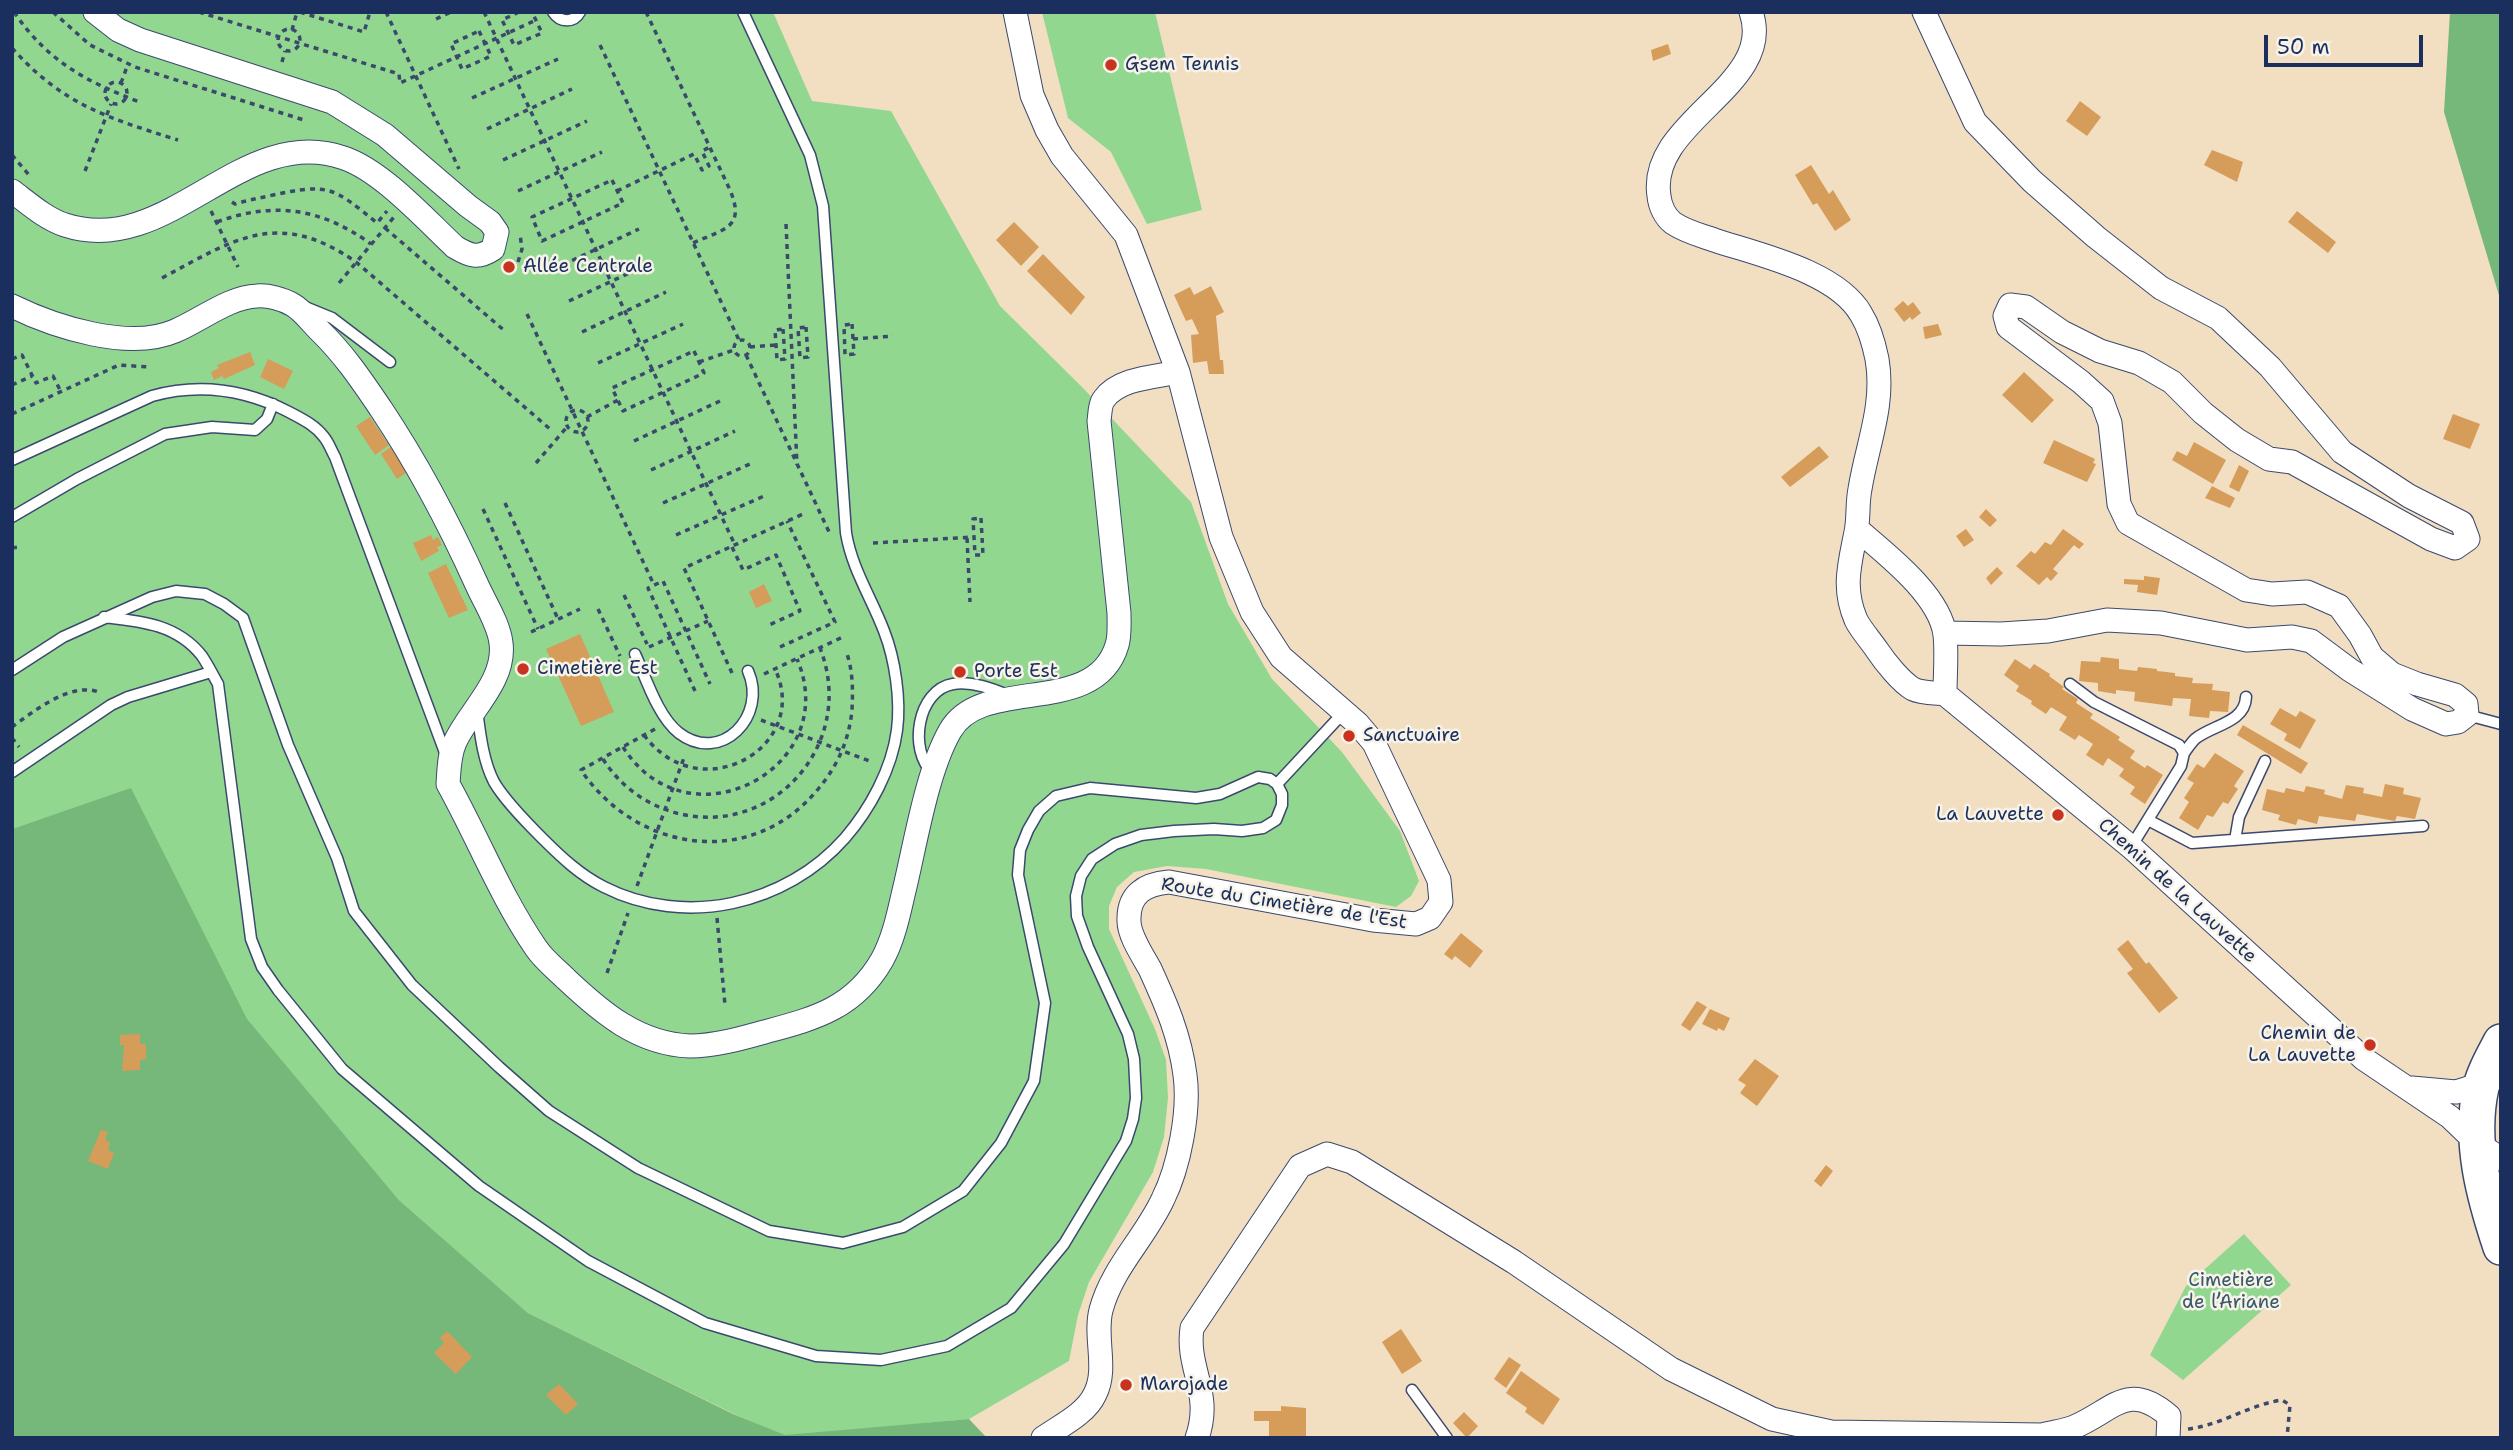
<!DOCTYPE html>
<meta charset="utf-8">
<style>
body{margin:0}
#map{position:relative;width:2513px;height:1450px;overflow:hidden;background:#f2dec1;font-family:"Shantell Sans",sans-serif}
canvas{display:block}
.frame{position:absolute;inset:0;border:14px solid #1b2f5e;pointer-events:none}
.scale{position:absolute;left:2264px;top:35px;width:159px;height:32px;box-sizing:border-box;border:4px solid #1b2f5e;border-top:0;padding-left:9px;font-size:21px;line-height:24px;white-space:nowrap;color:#1b2f5e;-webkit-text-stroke:5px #f7f3e8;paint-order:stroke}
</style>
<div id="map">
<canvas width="2513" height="1450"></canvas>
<div class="frame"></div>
<div class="scale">50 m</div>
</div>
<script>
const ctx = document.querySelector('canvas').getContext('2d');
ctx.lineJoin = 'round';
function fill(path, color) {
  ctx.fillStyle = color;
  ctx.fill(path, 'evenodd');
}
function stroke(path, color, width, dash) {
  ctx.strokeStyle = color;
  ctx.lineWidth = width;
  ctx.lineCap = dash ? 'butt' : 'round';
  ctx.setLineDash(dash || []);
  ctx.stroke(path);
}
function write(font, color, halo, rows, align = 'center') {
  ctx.font = font + ' "Shantell Sans",sans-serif';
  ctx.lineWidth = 5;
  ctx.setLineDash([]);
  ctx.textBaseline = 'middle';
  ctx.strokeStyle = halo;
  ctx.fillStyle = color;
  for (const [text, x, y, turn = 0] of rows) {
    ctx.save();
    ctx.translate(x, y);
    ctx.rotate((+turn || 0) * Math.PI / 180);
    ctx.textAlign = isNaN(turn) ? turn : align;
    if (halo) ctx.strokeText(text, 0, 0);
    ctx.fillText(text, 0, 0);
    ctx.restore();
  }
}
const green = new Path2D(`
 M12 12H773L812 101 891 111 1000 306 1083 388 1191 502 1228 604 1272 679 1342 752 1400 831 1419 881 1411 896 1396 907 1206 869 1167 866 1134 872 1117 887 1109 906V929L1155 1029 1166 1060 1168 1098 1164 1137 1153 1172 1089 1282 1078 1315 1069 1361 969 1419 785 1436 734 1414 528 1313 399 1200 246 1019 131 789 12 829Z
 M1042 12H1155L1202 210 1147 224 1111 152 1068 118Z
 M2244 1234 2291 1285 2183 1380 2150 1355 2186 1286Z`);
const forest = new Path2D(`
 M2450 12H2501V302L2444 112Z
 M131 788 247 1019 399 1200 528 1313 733 1414 785 1435 969 1419 987 1438H12V829Z`);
const building = new Path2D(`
 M1668 44 1671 54 1653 61 1651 50Z
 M2080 101 2101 117 2087 136 2066 121Z
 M2212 150 2243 162 2237 182 2204 165Z
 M1811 165 1829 194 1833 190 1851 220 1835 231 1817 203 1813 205 1795 175Z
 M2297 211 2336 242 2328 253 2288 222Z
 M1014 222 1039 247 1021 266 996 240Z
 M1043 254 1085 297 1071 315 1027 271Z
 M1211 286 1224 312 1216 316 1220 360H1223L1224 374H1209L1207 361 1193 363 1191 335 1199 334 1192 319 1186 321 1174 295 1190 287 1194 295Z
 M1903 301 1908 306 1913 302 1921 313 1912 320 1910 317 1904 322 1894 309Z
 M1938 324 1942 335 1925 339 1923 327Z
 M250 352 255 365 224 379 222 376 214 380 211 372 219 368 217 365Z
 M268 359 293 371 284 389 260 377Z
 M2024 372 2054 400 2032 423 2002 395Z
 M2453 414 2480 424 2470 449 2443 439Z
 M370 417 389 445 375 455 356 426Z
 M2054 440 2095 459 2093 463 2096 464 2087 482 2043 463Z
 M2194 442 2226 460 2213 484 2172 460 2177 451 2187 456Z
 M392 446 409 471 397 479 381 454Z
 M1819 446 1829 457 1790 487 1781 477Z
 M2239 465 2249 471 2239 492 2229 487Z
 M2212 486 2235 498 2230 508 2205 498Z
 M1986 509 1997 520 1990 527 1979 517Z
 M1966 529 1974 540 1964 547 1956 536Z
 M2063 529 2084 544 2079 549 2074 545 2053 569 2058 573 2051 581 2047 577 2039 585 2016 566 2031 551 2035 554 2045 542 2051 545Z
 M431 535 433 540 438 537 442 545 437 547 439 551 421 561 413 543Z
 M446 564 468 610 449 618 428 573Z
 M1997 567 2003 573 1991 585 1986 578Z
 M2144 576 2160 578 2157 595 2137 592 2138 585 2124 584V579L2144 580Z
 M764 584 772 601 756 608 749 592Z
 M580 634 614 712 581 726 546 649Z
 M2101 657 2119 659V669L2137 671 2138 667 2157 669V671L2175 673V676L2193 678 2192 683 2213 684 2212 690 2230 692 2228 712 2210 711 2209 718 2189 716 2191 699 2173 698 2172 706 2134 701 2135 692 2116 690V694L2098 691V683L2079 681 2081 661 2100 662Z
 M2015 659 2030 669 2034 664 2050 674 2049 676 2064 687 2062 689 2078 699 2076 703 2093 714 2090 718 2120 737 2118 740 2135 751 2130 758 2145 768 2147 765 2163 775 2145 804 2130 794 2135 787 2119 776 2124 769 2108 758 2103 766 2086 755 2093 744 2079 735 2075 740 2059 730 2067 717 2051 707 2046 714 2031 704 2032 701 2016 691 2019 686 2004 675Z
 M2280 708 2296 717 2300 711 2316 720 2300 749 2284 740 2287 734 2270 724Z
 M2243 725 2308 763 2301 774 2237 735Z
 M2215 753 2244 771 2234 786 2238 789 2228 804 2223 802 2213 817 2207 815 2198 830 2179 818 2189 802 2184 798 2194 783 2187 779 2197 764 2204 768Z
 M2385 784 2404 788 2403 794 2421 798 2415 819 2397 816 2395 821 2357 814 2355 821 2319 816 2317 824 2298 819 2296 825 2278 820 2280 815 2262 810 2267 789 2284 793 2286 788 2304 792 2306 786 2325 790 2324 794 2342 799 2346 785 2364 788 2363 793 2382 797Z
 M1461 933 1483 951 1470 968 1455 956 1452 960 1444 954Z
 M2128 940 2146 964 2149 962 2178 998 2159 1013 2127 973 2133 969 2117 949Z
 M1697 1001 1707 1007 1690 1031 1681 1025Z
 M1710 1009 1730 1018 1724 1031 1718 1028 1717 1031 1702 1024Z
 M140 1034V1044H146V1059L140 1060V1070L122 1071 124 1045H120V1035Z
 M1755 1059 1779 1076 1757 1106 1740 1093 1746 1085 1738 1080Z
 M101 1130 108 1132 105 1140 110 1142 108 1150 114 1153 108 1169 88 1161Z
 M1826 1165 1833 1171 1821 1187 1814 1181Z
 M1401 1329 1422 1361 1402 1374 1382 1342Z
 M447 1331 472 1357 456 1374 434 1353 444 1343 440 1338Z
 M1509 1357 1521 1365 1506 1388 1494 1379Z
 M1521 1371 1560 1399 1543 1425 1525 1412 1527 1408 1506 1393Z
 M559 1384 578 1404 566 1415 546 1395Z
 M1281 1406 1306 1408V1438H1269V1421H1254V1411H1281Z
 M1464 1412 1478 1426 1467 1438 1453 1423Z`);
const path = new Path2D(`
 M14 12C48 62 87 82 142 103
 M53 12 90 45 135 67 304 120
 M199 12 399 74 400 83 536 20
 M300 12 364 32 370 12
 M386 12 459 169
 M484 12 735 545
 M519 12 502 20 514 45 542 33 532 12
 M646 12 730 190C746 228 724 229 693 243
 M436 19 451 12
 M278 40a11 11 0 1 1 22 0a11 11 0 1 1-22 0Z
 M292 30 297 12
 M479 31 491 56 462 69 451 44Z
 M600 45 739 340
 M12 48C63 105 108 118 178 140
 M282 62 285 51
 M105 93a11 11 0 1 1 22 0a11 11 0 1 1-22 0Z
 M121 83 128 64
 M472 98 558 59
 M487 129 572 89
 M12 155 29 175
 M503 160 587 121
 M85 171 111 104
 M612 180 623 203 542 241 532 217Z
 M518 191 602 152
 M617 191 694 154 702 170 709 166 702 151 710 147
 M232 202 235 204C248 200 260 198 273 195 329 183 333 187 377 223L387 211
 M211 211 238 267
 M217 222C274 201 321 208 371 244
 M786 224 797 465
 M385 228 506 332
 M518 262 522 249 520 234
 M554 269 639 229
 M162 278C235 239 278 208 356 262L550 429
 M339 283 394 217
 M569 301 653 262
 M527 314 654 585
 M852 324 854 354 845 355 844 325Z
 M806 327 808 357 800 358 798 328Z
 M783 329 785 359 777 360 775 330Z
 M582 332 666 292
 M853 339 893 336
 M734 348a8 8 0 1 1 16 0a8 8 0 1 1-16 0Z
 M750 347 776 345
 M694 351 704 373 623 411 612 388Z
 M746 355 830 534
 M12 359 22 355 36 383 53 376 61 392
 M699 362 734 350
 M598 363 683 324
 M12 385 32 376
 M566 421a11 11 0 1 1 22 0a11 11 0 1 1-22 0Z
 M12 414 119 365 149 367
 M587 417 618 400
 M634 441 720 401
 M536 463 567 427
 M651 470 735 431
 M505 503 558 619
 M663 503 750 464
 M483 509 538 629
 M981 518 983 555H975L973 519Z
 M676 535 764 496
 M967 538 970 602
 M873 543 974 537
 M732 547 743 570 776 555 800 611 769 625
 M12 548 19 547
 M12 576H13
 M624 595 647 644
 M598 609 620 656
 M531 632 580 609
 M649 647 708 621
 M780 647 835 622 787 521
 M609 665 620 661
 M732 673 684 568 803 514
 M764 674 845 636
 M695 691 648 588 663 581 710 684
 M761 720 872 762
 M12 727C34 711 73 680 101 693
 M655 729 581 770C637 853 753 870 819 788 838 765 849 740 852 710 853 690 853 670 846 651
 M644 735C700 811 812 747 775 669
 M12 738 19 747
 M623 747C688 850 844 768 797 659
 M603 759C616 780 636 797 659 807 761 850 860 750 820 648
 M637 886 685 755
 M717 918 725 1005
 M607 973 628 913
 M2188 1429C2222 1425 2248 1405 2282 1400L2290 1405 2287 1438`);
const service = new Path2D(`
 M553 12C560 23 574 23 580 12
 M305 307 332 318 390 362
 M12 460 152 396C199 383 246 390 289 412 302 419 315 425 324 437 329 443 331 450 335 457L447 758
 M12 517 77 479 165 434 212 427 255 430 267 419 273 404
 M635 654C646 678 658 717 679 733 721 765 768 716 748 671
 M12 670 63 637 152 597 176 591 205 594 224 604 243 618 288 745 337 858 354 911 412 985 499 1067 549 1111 638 1168 769 1231 843 1243 903 1227 963 1191 1001 1143 1034 1081 1045 1003 1018 875 1020 850 1028 830 1039 811 1056 796 1090 788 1196 798 1220 794 1258 777 1270 779 1277 784 1282 794V805L1276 820 1263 828 1242 831 1214 829 1174 831 1141 835 1115 844 1092 859 1081 876 1076 896 1077 916 1088 947 1128 1034 1134 1059 1136 1098 1133 1119 1126 1141 1064 1244 1011 1308 947 1346 881 1360 816 1356 705 1323 588 1261 479 1186 342 1069 278 990 262 967 251 939 218 684C213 675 208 665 202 656 177 624 140 621 104 617
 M2070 684 2094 702 2179 745 2184 753 2181 766 2131 847
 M477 710C480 733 483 761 494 782 505 801 527 823 542 838 561 857 580 875 604 887 685 928 786 905 845 838 870 809 892 769 897 730 901 700 895 659 884 631 871 597 852 569 846 533L823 206 810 155 743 12
 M2467 715 2501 724
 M2184 753C2187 749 2191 743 2195 739 2212 725 2245 723 2246 697
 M12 772 111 705 128 697 211 672
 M933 773C908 751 917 690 953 684 971 681 991 688 1007 695
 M1277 784 1344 712
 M2148 820 2192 843 2423 826
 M2235 840 2239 817 2265 761
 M1412 1390 1447 1438`);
const minor = new Path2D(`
 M1015 12 1032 95 1047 130 1062 156 1126 235 1178 372 1221 537 1252 612 1281 657 1358 724 1374 743 1439 880 1441 902 1430 918 1416 924 1373 920 1169 882C1145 884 1128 894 1129 921 1129 936 1143 956 1150 969 1166 1004 1180 1036 1185 1075 1190 1111 1179 1167 1163 1199 1145 1238 1112 1268 1101 1310 1094 1337 1108 1369 1095 1394 1086 1414 1060 1426 1043 1438
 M1751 12C1777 86 1647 121 1659 196 1660 206 1665 217 1673 223 1686 232 1703 236 1717 241 1760 255 1837 272 1861 314 1869 327 1874 344 1877 359 1885 405 1867 445 1860 489 1857 503 1859 518 1856 532 1850 563 1842 588 1856 620 1861 630 1871 641 1877 650 1885 662 1901 682 1913 689 1921 693 1936 693 1945 694L2131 847 2364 1059 2450 1117 2476 1142 2501 1159
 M1924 12 1975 122 2032 181 2096 237 2161 288 2218 318 2270 367 2342 452 2409 496 2462 523 2468 539 2455 548 2431 539 2292 462 2269 459 2237 440 2203 413 2172 382 2139 363 2100 351 2062 332 2026 307 2010 305 2005 316 2008 327 2081 382 2102 401 2110 423 2119 504 2128 523 2246 590 2272 594 2307 592 2339 606 2360 635 2372 657 2392 674 2417 684 2455 695 2466 704 2467 715 2458 722 2446 724 2412 709 2350 670 2311 641 2292 637 2247 640 2161 623 2107 620 2048 631 2001 634 1945 633
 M12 191C28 203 46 219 65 225 169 259 241 122 344 158 382 171 425 219 455 247 470 256 478 259 493 249L497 232 490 222 468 206 385 135 332 102 140 40 118 30 95 12
 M12 306C55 327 129 351 175 331 201 320 229 297 257 296 268 295 283 299 293 305 302 310 311 322 319 330 344 354 362 381 381 409 419 466 449 523 477 585 485 603 499 624 501 643 506 681 469 711 455 742 449 755 449 770 448 784 478 838 501 897 536 948 544 960 556 969 566 979 601 1012 638 1044 690 1046 716 1046 743 1038 768 1031 817 1018 855 1007 882 960 893 940 898 917 903 895 915 847 926 773 950 731 982 674 1095 719 1117 645 1120 636 1119 623 1119 613L1099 421C1100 414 1100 404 1104 399 1119 378 1155 377 1178 372
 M1857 529C1886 554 1940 595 1945 635 1947 654 1945 675 1945 694
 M2412 1088 2456 1092 2491 1081
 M1197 1438C1213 1393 1186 1369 1192 1328L1300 1166 1327 1154 1352 1162 1514 1262 1671 1369 1772 1419 1831 1432 2042 1435C2052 1432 2064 1431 2074 1427 2113 1411 2127 1380 2169 1416L2168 1438`);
const primary = new Path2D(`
 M2501 1042C2494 1056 2484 1072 2481 1087 2469 1141 2484 1196 2501 1247`);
const markers = [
 [1111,65,7,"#c8321e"],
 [509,267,7,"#c8321e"],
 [523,669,7,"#c8321e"],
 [960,672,7,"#c8321e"],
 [1349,736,7,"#c8321e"],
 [2058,815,7,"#c8321e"],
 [2370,1045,7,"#c8321e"],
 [1126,1385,7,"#c8321e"]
];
const poiNames = [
 ["Gsem Tennis",1125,65],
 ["Allée Centrale",523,267],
 ["Cimetière Est",537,669],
 ["Porte Est",974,672],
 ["Sanctuaire",1363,736],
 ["La Lauvette",2044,815,"right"],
 ["Chemin de",2356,1034,"right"],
 ["La Lauvette",2356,1056,"right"],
 ["Marojade",1140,1385]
];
const streetNames = [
 ["Chemin de la Lauvette",2177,891,42],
 ["Route du Cimetière de l'Est",1284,904,9]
];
const parkNames = [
 ["Cimetière",2231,1281],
 ["de l’Ariane",2231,1303]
];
fill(green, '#92d790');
fill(forest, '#75b87a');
fill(building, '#d69c5a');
stroke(service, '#3b496d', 13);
stroke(minor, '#3b496d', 25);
stroke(primary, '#3b496d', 38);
stroke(path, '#3b496d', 3.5, [5, 5]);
stroke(service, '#fff', 10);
stroke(minor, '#fff', 23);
stroke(primary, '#fff', 35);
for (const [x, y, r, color] of markers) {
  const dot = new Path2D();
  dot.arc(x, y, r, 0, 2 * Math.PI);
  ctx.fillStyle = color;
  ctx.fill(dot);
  stroke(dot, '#f7f3e8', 2.5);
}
write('19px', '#1b2f5e', '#f7f3e8', poiNames, 'left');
write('19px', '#1b2f5e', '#f7f3e8', streetNames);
write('19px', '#39596a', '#f7f3e8', parkNames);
</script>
